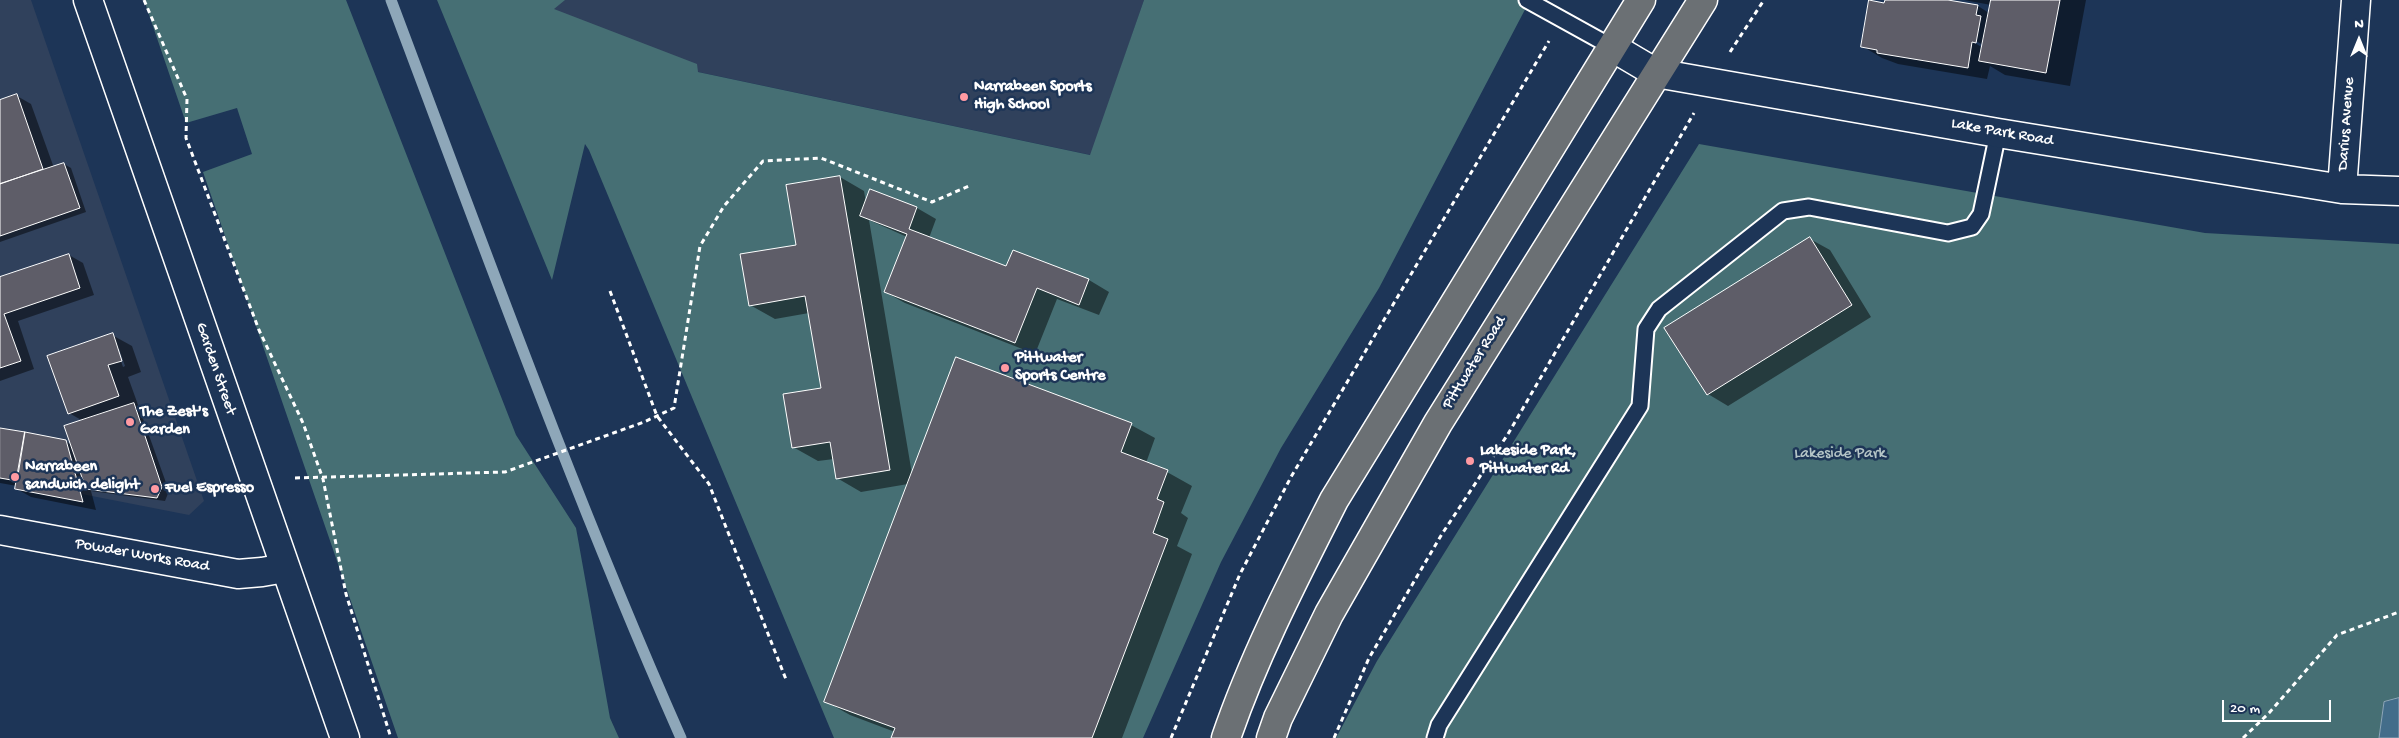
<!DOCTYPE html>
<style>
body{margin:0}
#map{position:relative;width:2399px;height:738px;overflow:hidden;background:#1d3557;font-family:"Gochi Hand",sans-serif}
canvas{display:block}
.north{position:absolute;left:2334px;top:15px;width:50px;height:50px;-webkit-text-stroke:4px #1d3557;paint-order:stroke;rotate:0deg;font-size:14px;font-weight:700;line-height:20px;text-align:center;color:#fff}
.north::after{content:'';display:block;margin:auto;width:18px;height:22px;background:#fff;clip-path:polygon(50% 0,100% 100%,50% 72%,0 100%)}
.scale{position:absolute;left:2222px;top:700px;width:109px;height:22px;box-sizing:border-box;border:2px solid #fff;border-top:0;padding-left:6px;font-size:15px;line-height:18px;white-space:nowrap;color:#fff;-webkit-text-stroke:4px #1d3557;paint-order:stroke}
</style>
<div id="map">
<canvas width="2399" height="738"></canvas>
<div class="north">N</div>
<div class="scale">20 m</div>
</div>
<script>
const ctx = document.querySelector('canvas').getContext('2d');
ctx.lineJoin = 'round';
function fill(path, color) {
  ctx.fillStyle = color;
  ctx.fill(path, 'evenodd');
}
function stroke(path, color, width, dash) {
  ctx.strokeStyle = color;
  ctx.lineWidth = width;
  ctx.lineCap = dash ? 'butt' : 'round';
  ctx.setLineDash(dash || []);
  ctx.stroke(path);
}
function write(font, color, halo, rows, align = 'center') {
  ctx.font = font + ' "Gochi Hand",sans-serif';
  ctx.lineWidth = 5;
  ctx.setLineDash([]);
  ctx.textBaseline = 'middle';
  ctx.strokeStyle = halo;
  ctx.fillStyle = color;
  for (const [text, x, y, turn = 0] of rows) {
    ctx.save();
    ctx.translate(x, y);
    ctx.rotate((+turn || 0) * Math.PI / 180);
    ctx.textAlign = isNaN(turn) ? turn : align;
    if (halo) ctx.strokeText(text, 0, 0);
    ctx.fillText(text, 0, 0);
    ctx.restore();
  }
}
const built = new Path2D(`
 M0 0H31L204 501 189 515 0 478Z
 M524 0H1144L1091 155 543 39Z`);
const green = new Path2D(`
 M144 0H346L516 435 576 528 610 718 619 738H398L203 172 252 154 237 108 186 123Z
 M437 0H565L554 9 697 64 698 72 1090 155 1144 0H1530L1379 288 1281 448 1221 562 1143 738H834L589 150 585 144 552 280Z
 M1699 144 2205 233 2399 244V698L2384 702 2379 738H1336L1377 661Z`);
const water = new Path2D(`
 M2399 698V738H2379L2384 702Z`);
const shadow = new Path2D(`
 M1886 0H1941L1978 6 1989 13 1991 5 1964 0H2086L2070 86 2005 75 1990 66 1987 79 1898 64 1882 58 1862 46ZM1971 38 1983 45V48L1970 40Z
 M17 96 31 104 54 168 64 164 71 168 86 212 0 242V102Z
 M840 177 864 191 866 203 917 208 936 219 929 238 1007 268 1013 251 1089 280 1109 292 1099 315 1057 299 1035 354 905 303 885 292 907 237 869 220 912 474 1131 425 1155 438 1146 463 1167 472 1192 486 1181 513 1188 518 1177 546 1192 554 1122 738H893L895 732 850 715 825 701 908 484 861 492 837 478 834 459 818 461 793 447 822 389 809 313 775 319 750 305 798 246Z
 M1810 239 1830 250 1871 317 1728 406 1708 394Z
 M69 255 83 263 94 295 18 321 34 369 0 381V279Z
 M112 335 132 346 141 372 128 377 169 491 165 501 91 491 96 510 31 497 17 489V486L0 483V429L65 441 72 445 83 421 69 413ZM117 349H119L125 366 123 367Z`);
const stream = new Path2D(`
 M391 0C484 247 574 496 681 738`);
const building = new Path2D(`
 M1869 0 1884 3 1885 0H1948L1978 5 1976 15 1981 16 1976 43 1972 42 1968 68 1877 53V50L1861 47Z
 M1991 0H2060L2046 73 1979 61Z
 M17 94 43 169 0 184V100Z
 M64 163 80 208 0 236V184Z
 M840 176 890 470 836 479 830 442 792 448 783 394 821 388 805 296 749 306 740 254 796 245 786 185Z
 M870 189 917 207 909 229 1006 266 1013 250 1089 279 1079 305 1037 288 1015 343 884 292 907 234 860 216Z
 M1810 237 1852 305 1707 395 1664 328Z
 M69 254 80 288 4 314 21 361 0 368V277Z
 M113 333 122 361 108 365 119 396 68 414 47 356Z
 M956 357 1132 423 1121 452 1168 470 1157 499 1164 502 1153 533 1168 539 1092 738H891L895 728 824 702Z
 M134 403 162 487 157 498 86 489 64 426Z
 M0 428 25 432 17 481 0 478Z
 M25 432 66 440 83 502 15 489Z`);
const path = new Path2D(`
 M144 0 187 99 186 138 259 330 303 423 323 479 346 594 391 738
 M1730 52 1764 0
 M610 291 657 416 709 484 787 682
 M295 478 505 472 644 422 674 408 700 246 724 206 763 161 821 158 932 202 969 186
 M1171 738 1240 574 1291 477 1549 41
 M1334 738 1369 658 1442 534 1508 434 1694 113
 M2243 738 2269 713 2337 635 2399 612`);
const lane = new Path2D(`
 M1527 0 1612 47
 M1435 738 1439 725 1640 406 1646 329 1659 309 1783 211 1809 207 1948 233 1972 227 1981 214 1998 133`);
const street = new Path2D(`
 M1612 47 1656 73 1998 133 2342 189 2399 191
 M2342 189 2356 0`);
const secondary = new Path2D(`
 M88 0 345 738
 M0 530 238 574 262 572 285 568`);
const highway = new Path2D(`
 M1226 738C1254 656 1295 577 1334 500L1641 0
 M1271 738 1278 718 1329 614 1438 423 1703 0`);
const markers = [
 [964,97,5,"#ff9aa2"],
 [1005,368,5,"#ff9aa2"],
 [130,422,5,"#ff9aa2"],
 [1470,461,5,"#ff9aa2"],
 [15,477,5,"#ff9aa2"],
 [155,489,5,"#ff9aa2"]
];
const poiNames = [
 ["Narrabeen Sports",974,88],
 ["High School",974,106],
 ["Pittwater",1015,359],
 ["Sports Centre",1015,377],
 ["The Zest's",140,413],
 ["Garden",140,431],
 ["Lakeside Park,",1480,452],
 ["Pittwater Rd",1480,470],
 ["Narrabeen",25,468],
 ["sandwich delight",25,486],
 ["Fuel Espresso",165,489]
];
const streetNames = [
 ["Darius Avenue",2347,124,-86],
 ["Lake Park Road",2002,133,10],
 ["Pittwater Road",1475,363,-58],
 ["Garden Street",215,369,71],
 ["Powder Works Road",142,556,10]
];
const parkNames = [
 ["Lakeside Park",1840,455]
];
fill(built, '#30415c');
fill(green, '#466f74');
fill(water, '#436d8a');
stroke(water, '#8ea7b9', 1);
fill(shadow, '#0007');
stroke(stream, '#8ea7b9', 11);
fill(building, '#5e5d68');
stroke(building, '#fff', 1);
stroke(lane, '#fff', 19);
stroke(street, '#fff', 31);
stroke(secondary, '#fff', 31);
stroke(highway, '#fff', 31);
stroke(path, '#fff', 3, [5, 4]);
stroke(lane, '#1d3557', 15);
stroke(street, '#1d3557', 28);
stroke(secondary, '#1d3557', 28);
stroke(highway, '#6b7074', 28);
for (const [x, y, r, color] of markers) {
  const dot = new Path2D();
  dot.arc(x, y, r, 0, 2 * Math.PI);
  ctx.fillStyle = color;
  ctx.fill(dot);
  stroke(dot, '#1d3557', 2);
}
write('bold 16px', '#fff', '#1d3557', poiNames, 'left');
write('16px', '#fff', '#1d3557', streetNames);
write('16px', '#b5c5c7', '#1d3557', parkNames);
</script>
